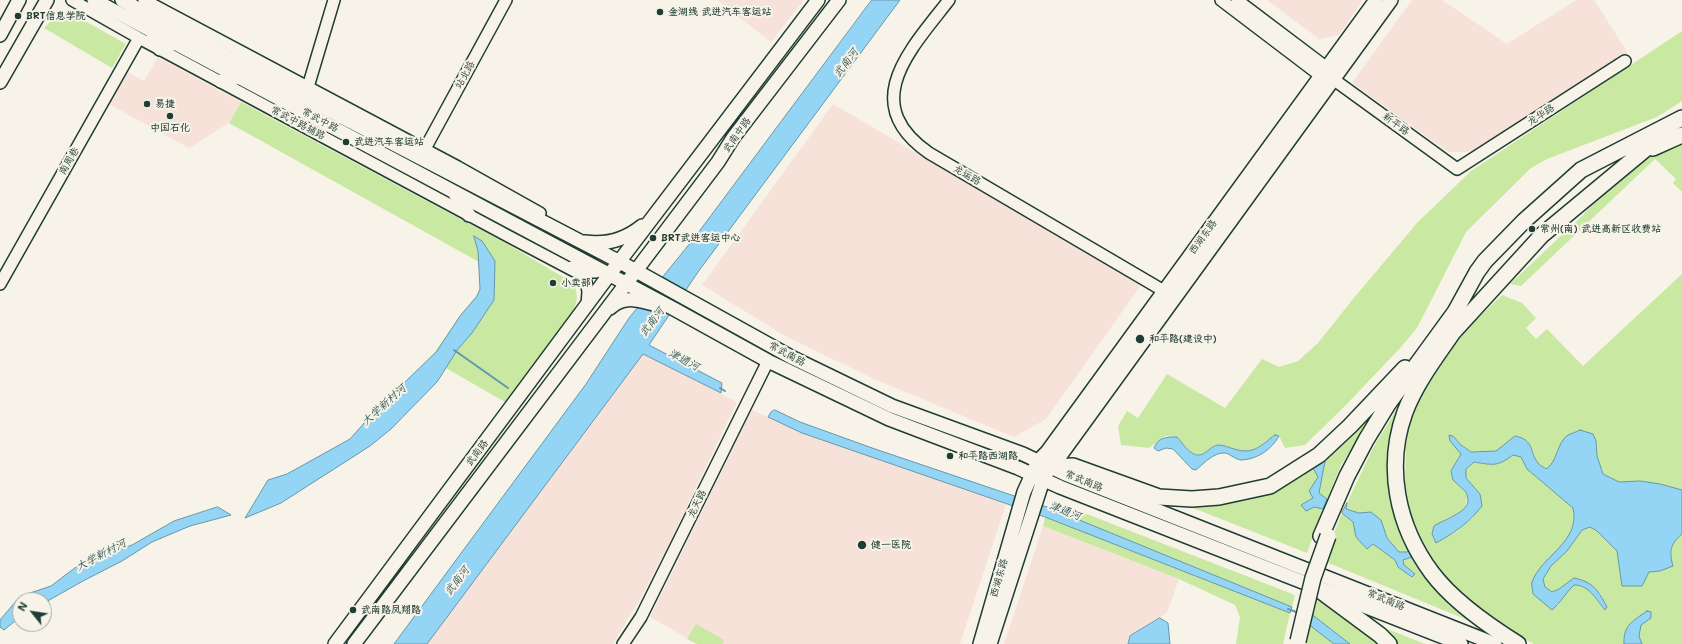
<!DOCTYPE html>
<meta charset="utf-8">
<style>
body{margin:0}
#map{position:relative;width:1682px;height:644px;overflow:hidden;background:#f7f3e8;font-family:Mali,sans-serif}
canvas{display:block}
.north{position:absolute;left:12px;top:592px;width:40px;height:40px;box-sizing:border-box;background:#f7f3e8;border:1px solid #a1aaa0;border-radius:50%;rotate:300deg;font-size:11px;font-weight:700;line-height:16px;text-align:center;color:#1f3d34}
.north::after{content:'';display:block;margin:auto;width:14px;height:18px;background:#1f3d34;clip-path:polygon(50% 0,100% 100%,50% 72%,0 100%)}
</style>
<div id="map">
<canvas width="1682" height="644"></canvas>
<div class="north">N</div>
</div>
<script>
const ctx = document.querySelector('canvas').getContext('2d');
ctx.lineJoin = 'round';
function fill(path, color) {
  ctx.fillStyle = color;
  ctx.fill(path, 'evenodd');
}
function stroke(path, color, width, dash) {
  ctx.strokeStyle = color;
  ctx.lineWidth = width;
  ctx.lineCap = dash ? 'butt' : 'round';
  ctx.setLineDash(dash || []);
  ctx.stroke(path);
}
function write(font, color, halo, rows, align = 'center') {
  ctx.font = font + ' Mali,"LXGW WenKai TC",sans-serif';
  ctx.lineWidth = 4;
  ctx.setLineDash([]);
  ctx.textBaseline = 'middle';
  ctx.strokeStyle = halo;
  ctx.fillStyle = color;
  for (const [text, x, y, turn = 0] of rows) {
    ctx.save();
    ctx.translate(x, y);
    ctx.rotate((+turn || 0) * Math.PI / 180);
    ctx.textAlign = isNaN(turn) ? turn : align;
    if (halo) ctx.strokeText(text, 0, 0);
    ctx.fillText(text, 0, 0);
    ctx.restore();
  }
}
const built = new Path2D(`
 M717 0H804L771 42Z
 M1267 0H1363L1339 35 1319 39Z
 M1412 0H1442L1507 44 1576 0H1594L1628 53 1478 149 1465 152H1448L1352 83Z
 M158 57 241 102 229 123 189 148 107 103 126 71 144 81Z
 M833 104 1141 285 1046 419 1014 437 874 379 787 337 702 285Z
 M643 354 737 402 668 546 640 599 613 644H427Z
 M752 410 802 433 1006 504 960 644H697L650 617Z
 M1043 526 1179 579 1167 613 1130 636 1128 644H1004Z`);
const green = new Path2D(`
 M67 15 76 16 126 44 112 68 44 28 51 21Z
 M1682 31V101L1657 117 1547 159 1531 168 1466 232 1417 328 1402 346 1345 406 1305 445 1285 448 1279 436 1275 435C1260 446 1254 455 1234 449 1230 448 1224 445 1219 445 1214 445 1210 449 1206 452 1194 462 1184 445 1177 437L1165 436 1149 448 1121 445 1118 426 1127 411 1138 418 1167 374 1225 408 1262 359 1279 367 1298 361 1318 343 1353 299 1417 223 1471 171Z
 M241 102 509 245 573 283C578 293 578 299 574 309L521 382 505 402 430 359 460 316 477 296 480 289 479 262 229 123Z
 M1682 140V192L1673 183 1676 179 1655 159 1521 286 1510 284 1584 214 1602 192 1650 154Z
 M1682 274V490L1660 484 1640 481 1619 482 1603 474 1597 456 1596 441 1559 447 1552 465 1546 469C1544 467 1540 466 1538 463 1529 452 1535 440 1515 436L1496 451 1471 452 1461 445 1453 436 1461 454 1451 471 1453 480 1466 492C1469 513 1460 512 1444 520L1436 543 1456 532 1473 517 1480 494 1466 478V469L1474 462C1492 465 1497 467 1513 455L1521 457 1527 469 1573 508C1580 539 1544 559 1532 583L1558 606 1566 592 1574 585C1590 585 1595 599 1605 610L1601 594 1574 579 1559 589 1552 592 1545 587 1543 579 1551 566 1567 551 1582 530 1590 527 1597 531 1617 551 1622 586 1630 585 1649 572 1660 571 1670 555 1674 541 1682 534V644H1642L1639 636 1641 625 1624 636V644H1534L1494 623 1452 585 1424 548 1410 516 1405 482 1406 444 1413 412 1425 387 1446 355 1472 324 1502 295 1522 303 1536 318 1526 328 1536 339 1547 329 1583 366Z
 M1407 392 1393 436 1411 548 1407 552H1399L1387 538 1381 520 1371 512 1359 513 1346 509 1347 503 1373 448Z
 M1387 393 1341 465 1327 499 1319 493 1326 456Z
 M1312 466 1318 477 1309 491 1313 498 1301 505 1323 509 1307 553 1183 504Z
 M1055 504H1061L1295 595 1292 607 1050 508Z
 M1342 513 1353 522 1356 537 1367 549 1373 544 1395 560 1398 567 1404 565 1403 560 1415 556 1468 613 1465 619 1326 562 1331 540Z
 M1045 517 1290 613 1283 644H1236L1240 617 1235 605 1179 579 1043 526Z
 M1315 597 1342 613 1381 644H1350L1310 613Z
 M696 624 724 640 722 644H697L687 639Z
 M1308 624 1334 644H1304Z
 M1380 626 1425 644H1395Z`);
const water = new Path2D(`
 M872 0H900L698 272 649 345 722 383 721 393 643 354 427 644H394L586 384 629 318 692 241Z
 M474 236 482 241 495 261 494 300 472 333 458 349 437 382 391 429 370 446 281 503 245 518 268 480 287 474 350 439 373 413 437 351 460 316 477 296 480 289 478 251Z
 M775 410 800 422 875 449 1050 508 1292 607 1290 613 1045 517 802 433 768 417 771 412Z
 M1580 430 1593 434 1596 441 1597 456 1603 474 1619 482 1640 481 1660 484 1682 490V534C1670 544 1669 552 1673 566L1660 571 1649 572 1642 586H1622L1617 551 1597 531 1590 527 1582 530 1567 551 1551 566 1543 579 1545 587 1552 592 1559 589 1574 578C1593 582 1598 590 1607 607L1605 610C1596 599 1589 585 1574 585 1565 593 1561 603 1552 610L1533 594C1533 590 1531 586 1532 582 1541 556 1581 542 1573 508L1527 469 1521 457 1513 455C1497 467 1493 465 1474 462L1466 469V478L1480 494 1482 506C1469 523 1454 533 1436 543L1432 534 1434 526C1443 520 1466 513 1468 502 1468 499 1467 495 1466 492L1453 480 1451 471 1461 454 1450 441 1449 435 1453 436 1461 445 1471 452 1496 451 1515 436C1535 440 1529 452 1538 463 1540 466 1544 467 1546 469 1558 462 1556 443 1568 435 1572 433 1577 432 1580 430Z
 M1275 435 1279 436C1272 449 1258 459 1242 460 1235 460 1231 454 1225 453 1214 452 1203 464 1196 470L1192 469 1173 449 1166 448 1158 451 1154 448C1158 437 1167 437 1177 437 1184 445 1194 462 1206 452 1210 449 1214 445 1219 445 1224 445 1230 448 1234 449 1254 455 1260 446 1275 435Z
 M1326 456 1319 493 1327 499 1323 509 1314 507 1306 511 1301 505 1313 498 1309 491 1318 477 1312 466Z
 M1347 503 1346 509 1359 513 1371 512 1381 520 1387 538 1399 552H1407L1411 548 1415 556 1403 560 1404 565 1415 574 1412 577 1398 567 1395 560 1373 544 1367 549 1356 537 1353 522 1342 513Z
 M218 507 231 515 190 526 152 542 122 561 83 581 44 603V600H20V617L4 630 0 627V620L16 601 27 594 51 586 76 567 89 560 132 545 174 521Z
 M1647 611 1651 612V618L1641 625 1639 636 1642 644H1624C1623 625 1633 621 1647 611Z
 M1310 613 1350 644H1334L1308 624Z
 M1160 618 1168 623 1170 644H1128L1130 636Z`);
const stream = new Path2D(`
 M454 350 508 388
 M720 388 725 391
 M1288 609 1299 613`);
const minor = new Path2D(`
 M72 0 139 38 508 236 580 274 586 282 588 291 587 306
 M144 0 458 167 540 213
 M949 0C911 49 857 103 929 153L1164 291
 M1221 0 1321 76 1333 79 1457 169 1625 61
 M1237 0 1327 68 1331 76
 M308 87 334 0
 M421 156 506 0
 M0 284 139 38
 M623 644 641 617 768 361`);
const major = new Path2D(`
 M94 0 674 309 768 361 889 419 1018 468 1060 487 1461 644
 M122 0 221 54 620 262 793 358 892 406 1023 454 1065 474 1495 644
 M152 32 160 49 175 43
 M0 35 19 0
 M221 81 241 77
 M0 82 47 0
 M455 194 469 215
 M585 242C606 245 626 239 642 226
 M572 268 586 271H596
 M610 308C623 295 637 300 653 304
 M335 644 609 275 818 0
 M354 644 718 162 733 138 839 0
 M980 644 1024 492 1038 461 1047 452 1376 0
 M990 644 1043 480 1050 467 1060 456 1391 0`);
const highway = new Path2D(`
 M1653 148 1682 135
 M1454 331C1436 357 1416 383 1405 412 1385 467 1397 526 1432 573 1453 601 1489 626 1518 644
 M1447 339 1542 235 1660 137
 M1050 467 1073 466 1159 497 1192 499 1219 497 1270 486 1319 455 1350 426 1405 368
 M1321 536 1347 476 1366 440 1388 404 1455 312 1477 272 1485 261 1524 221 1581 170 1682 118
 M1318 589 1380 635 1389 644`);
const highwayBridge = new Path2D(`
 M1298 641 1313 578 1328 536`);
const markers = [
 [660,12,4,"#1f3d34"],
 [18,16,4,"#1f3d34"],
 [147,104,4,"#1f3d34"],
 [170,116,4,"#1f3d34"],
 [346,142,4,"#1f3d34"],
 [1532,229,4,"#1f3d34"],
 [653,238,4,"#1f3d34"],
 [553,283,4,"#1f3d34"],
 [1140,339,5,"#1f3d34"],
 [950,456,4,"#1f3d34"],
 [862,545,5,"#1f3d34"],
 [353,610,4,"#1f3d34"]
];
const poiNames = [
 ["金湖线 武进汽车客运站",668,12],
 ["BRT信息学院",26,16],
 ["易捷",155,104],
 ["中国石化",170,128,"center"],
 ["武进汽车客运站",354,142],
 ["常州(南) 武进高新区收费站",1540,229],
 ["BRT武进客运中心",661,238],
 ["小卖部",561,283],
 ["和平路(建设中)",1149,339],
 ["和平路西湖路",958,456],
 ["健一医院",871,545],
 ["武南路凤翔路",361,610]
];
const streetNames = [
 ["站北路",465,75,-61],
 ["龙华路",1541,115,-33],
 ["常武中路",320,120,28],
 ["常武中路辅路",298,123,28],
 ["新平路",1396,124,36],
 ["武南中路",737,135,-55],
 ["南周巷",69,161,-60],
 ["龙运路",967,175,30],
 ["西湖东路",1203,237,-54],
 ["常武南路",787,354,28],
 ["武南路",477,453,-53],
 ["常武南路",1084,481,22],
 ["龙天路",697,504,-64],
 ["西湖东路",999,578,-74],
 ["常武南路",1386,600,22]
];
const waterNames = [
 ["武南河",846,63,-53],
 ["武南河",652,322,-53],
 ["津通河",684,360,28],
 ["大学新村河",384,405,-42],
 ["津通河",1065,511,21],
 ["大学新村河",101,555,-28],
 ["武南河",457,581,-53]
];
fill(built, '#f7e2d9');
fill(green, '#c9e9a2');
fill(water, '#94d5f6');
stroke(water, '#6598a8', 1);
stroke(stream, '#6598a8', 2);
stroke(minor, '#1f3d34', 14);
stroke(major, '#1f3d34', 16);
stroke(highway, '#1f3d34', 18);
stroke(minor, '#f7f3e8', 11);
stroke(major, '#f7f3e8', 13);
stroke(highway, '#f7f3e8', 15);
stroke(highwayBridge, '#1f3d34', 18, []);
stroke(highwayBridge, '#f7f3e8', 15);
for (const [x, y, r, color] of markers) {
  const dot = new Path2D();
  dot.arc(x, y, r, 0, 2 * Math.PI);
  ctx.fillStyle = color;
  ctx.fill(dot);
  stroke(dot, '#f7f3e8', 1.5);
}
write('bold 10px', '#1f3d34', '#f7f3e8', poiNames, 'left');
write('10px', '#1f3d34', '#f7f3e8', streetNames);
write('italic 11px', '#365b5b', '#f7f3e8', waterNames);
</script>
